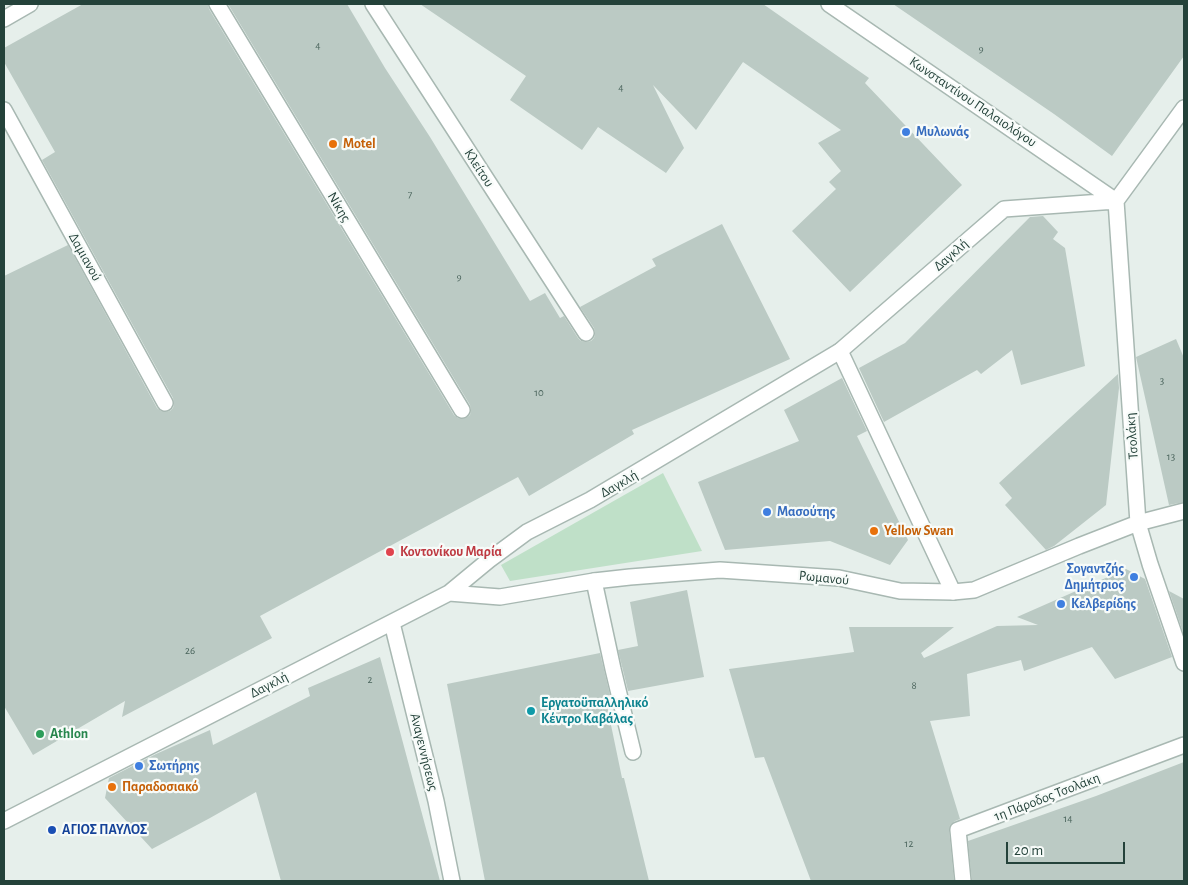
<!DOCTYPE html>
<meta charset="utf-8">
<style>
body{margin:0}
#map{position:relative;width:1188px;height:885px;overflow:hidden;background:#e6efeb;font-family:"Alegreya Sans",sans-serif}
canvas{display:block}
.frame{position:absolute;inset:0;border:5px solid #24423a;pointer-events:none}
.scale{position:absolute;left:1006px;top:842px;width:119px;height:22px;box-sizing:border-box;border:2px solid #24423a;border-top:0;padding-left:6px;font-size:15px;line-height:18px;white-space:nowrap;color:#24423a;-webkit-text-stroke:4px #f7fbf9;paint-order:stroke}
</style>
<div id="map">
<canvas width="1188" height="885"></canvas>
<div class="frame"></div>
<div class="scale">20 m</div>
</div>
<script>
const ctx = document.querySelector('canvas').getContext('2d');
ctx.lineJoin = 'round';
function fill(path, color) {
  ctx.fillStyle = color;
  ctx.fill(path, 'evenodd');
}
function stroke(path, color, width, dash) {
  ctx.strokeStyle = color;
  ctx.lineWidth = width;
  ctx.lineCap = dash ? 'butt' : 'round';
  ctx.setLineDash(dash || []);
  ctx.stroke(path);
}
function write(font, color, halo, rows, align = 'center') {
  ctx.font = font + ' "Alegreya Sans",sans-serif';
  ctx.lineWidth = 4.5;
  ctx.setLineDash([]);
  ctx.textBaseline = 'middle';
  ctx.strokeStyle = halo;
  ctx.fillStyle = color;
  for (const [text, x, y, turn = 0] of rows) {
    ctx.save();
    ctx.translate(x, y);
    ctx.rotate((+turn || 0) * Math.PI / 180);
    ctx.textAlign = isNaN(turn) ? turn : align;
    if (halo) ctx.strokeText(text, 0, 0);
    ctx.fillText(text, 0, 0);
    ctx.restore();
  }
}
const green = new Path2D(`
 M663 473 702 551 510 581 501 565Z`);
const building = new Path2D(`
 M83 4H208L209 9 454 415 458 418 462 419 466 418 470 415 471 410 470 405 228 4H347L385 68 430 137 530 301 545 293 560 318 564 316 578 338 581 341 586 342 591 341 594 338 595 333 594 328 580 307 656 266 652 259 722 224 790 359 632 430 634 434 529 496 518 477 260 616 272 638 122 717 125 701 33 755 4 706V276L68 245 157 408 161 411 165 412 170 411 173 408 174 404 173 398 42 160 55 152 4 62V48Z
 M420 4H763L869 78 865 83 962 185 850 292 792 231 836 189 829 182 841 171 818 143 841 130 743 62 696 130 653 85 684 148 666 173 598 127 582 150 510 100 526 76Z
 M893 4H1184V56L1112 156 1054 114Z
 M1043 216 1058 232 1053 239 1065 248 1085 366 1021 385 1012 350 981 374 977 370 884 422 859 368 905 343 1030 217Z
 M1176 339 1184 358V502L1169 505 1136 357Z
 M1118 374 1119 388 1106 505 1054 546 1046 550 1005 505 1012 498 999 483Z
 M842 378 867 431 857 436 908 540 890 565 830 541 725 550 698 482 799 441 784 410Z
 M1126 569 1145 579 1172 657 1115 679 1092 647 1024 671 1021 660 967 674 970 716 930 721 960 819 955 821 950 825 949 830 954 881H811L764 757 755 758 729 669 854 652 849 627H954L921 653 924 658 997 626 1038 625 1017 617Z
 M687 590 704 677 628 691 618 650 638 646 630 602Z
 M1169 591 1184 599V635Z
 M600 653 610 695 605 696 622 778H624L649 881H485L447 684Z
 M380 657 440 881H281L256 792 210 818 152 849 105 798 109 778 156 754 210 730 213 745 310 696 308 688Z
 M1184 762V881H972L968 841 1096 796Z`);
const minor = new Path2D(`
 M217 4 462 410
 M373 4 586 333
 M4 110 165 403
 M840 351 953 592
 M1138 523 1184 511
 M594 581 613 669 633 752
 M392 623 436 801 452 881
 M963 881 958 830 1184 745`);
const tertiary = new Path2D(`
 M829 4 1116 201
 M4 19 30 4
 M1116 201 1138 523 1150 564 1184 663
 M449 593 500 597 594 581 630 577 720 570 839 578 900 591 953 592 974 590 1079 546 1138 523
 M4 821 449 593 489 560 527 532 590 500 840 351 1004 209 1116 201 1184 108`);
const markers = [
 [906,132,5,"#3f7fe0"],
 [333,144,5,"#e8710a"],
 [767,512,5,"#3f7fe0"],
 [874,531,5,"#e8710a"],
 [390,552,5,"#e0444e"],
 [1134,577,5,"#3f7fe0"],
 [1061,604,5,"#3f7fe0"],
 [531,711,5,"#0f9aa8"],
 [40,734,5,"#2e9e5b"],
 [139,766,5,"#3f7fe0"],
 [112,787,5,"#e8710a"],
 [52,830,5,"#1a4fb4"]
];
const numberNames = [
 ["4",318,46],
 ["9",981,49],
 ["4",621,88],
 ["7",410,195],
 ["9",459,277],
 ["3",1162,381],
 ["10",539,393],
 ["13",1171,457],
 ["26",190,651],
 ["2",370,680],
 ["8",914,686],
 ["14",1068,819],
 ["12",909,844]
];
const streetNames = [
 ["Κωνσταντίνου Παλαιολόγου",973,102,34],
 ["Κλείτου",479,168,57],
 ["Νίκης",339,207,59],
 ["Δαγκλή",951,255,-41],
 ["Δαμιανού",85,257,61],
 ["Τσολάκη",1132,436,-94],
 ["Δαγκλή",619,484,-30],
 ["Ρωμανού",824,578,6],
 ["Δαγκλή",269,685,-27],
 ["Αναγεννήσεως",424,752,76],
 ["1η Πάροδος Τσολάκη",1047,797,-21]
];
const shopNames = [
 ["Μυλωνάς",916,132],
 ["Μασούτης",777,512],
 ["Σογαντζής",1124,569,"right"],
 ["Δημήτριος",1124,585,"right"],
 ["Κελβερίδης",1071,604],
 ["Σωτήρης",149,766]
];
const foodNames = [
 ["Motel",343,144],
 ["Yellow Swan",884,531],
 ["Παραδοσιακό",122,787]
];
const healthNames = [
 ["Κοντονίκου Μαρία",400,552]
];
const cultureNames = [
 ["Εργατοϋπαλληλικό",541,703],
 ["Κέντρο Καβάλας",541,719]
];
const leisureNames = [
 ["Athlon",50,734]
];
const transitNames = [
 ["ΑΓΙΟΣ ΠΑΥΛΟΣ",62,830]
];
fill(green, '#bfe0c8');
fill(building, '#bbcac4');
stroke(minor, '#a8b8b2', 18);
stroke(tertiary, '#a8b8b2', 18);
stroke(minor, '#fff', 15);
stroke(tertiary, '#fff', 15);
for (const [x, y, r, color] of markers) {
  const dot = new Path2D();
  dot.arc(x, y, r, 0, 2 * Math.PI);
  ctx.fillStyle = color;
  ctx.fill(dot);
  stroke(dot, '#f7fbf9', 2);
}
write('11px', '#4a645c', null, numberNames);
write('14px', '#24423a', '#f7fbf9', streetNames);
write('bold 14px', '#366cbe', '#f7fbf9', shopNames, 'left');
write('bold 14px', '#c56008', '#f7fbf9', foodNames, 'left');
write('bold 14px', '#be3a42', '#f7fbf9', healthNames, 'left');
write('bold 14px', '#0d838f', '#f7fbf9', cultureNames, 'left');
write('bold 14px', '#27864d', '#f7fbf9', leisureNames, 'left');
write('bold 14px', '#164399', '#f7fbf9', transitNames, 'left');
</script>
